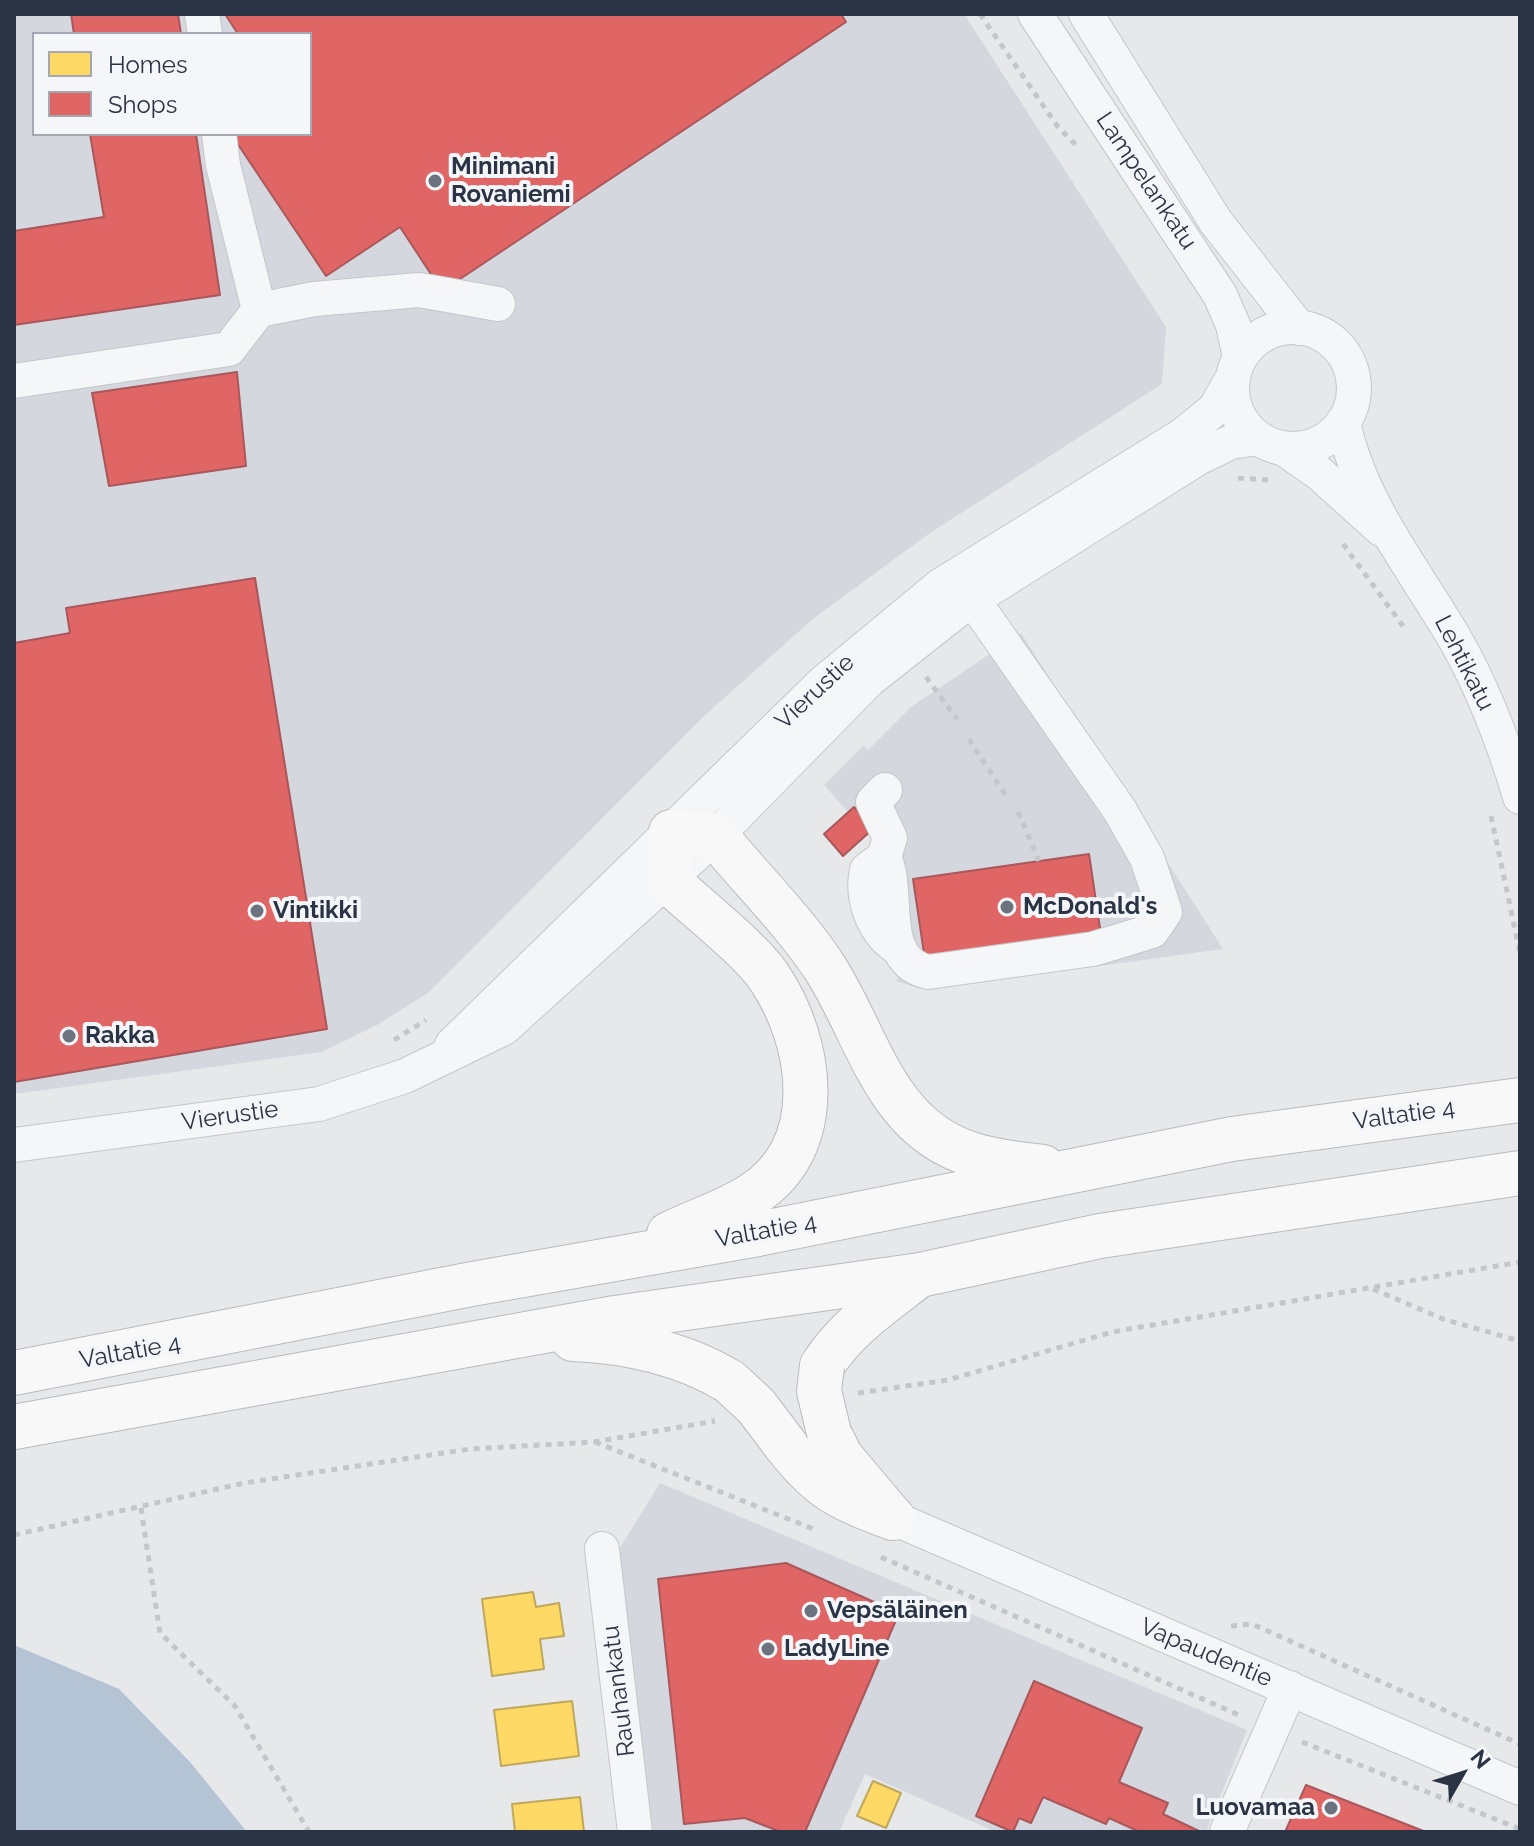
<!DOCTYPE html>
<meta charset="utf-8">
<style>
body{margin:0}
#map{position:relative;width:1534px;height:1846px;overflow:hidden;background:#e6e8ea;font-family:Raleway,sans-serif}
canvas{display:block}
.frame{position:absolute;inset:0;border:16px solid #2b3445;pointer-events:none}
.legend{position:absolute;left:32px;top:32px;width:280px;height:104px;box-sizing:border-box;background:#f4f6f9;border:2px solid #a4a8b1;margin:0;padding:10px 14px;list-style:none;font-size:24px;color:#2b3445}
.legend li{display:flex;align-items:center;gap:16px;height:40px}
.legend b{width:40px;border:2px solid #a4a8b1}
.north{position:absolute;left:1422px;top:1734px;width:80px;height:80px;-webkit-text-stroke:6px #f4f6f9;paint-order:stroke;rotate:51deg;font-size:22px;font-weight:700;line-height:32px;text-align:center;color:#2b3445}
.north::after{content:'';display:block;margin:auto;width:28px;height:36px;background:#2b3445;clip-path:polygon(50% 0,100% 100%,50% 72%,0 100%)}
</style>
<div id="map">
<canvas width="1534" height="1846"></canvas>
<div class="frame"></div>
<ul class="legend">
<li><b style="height:22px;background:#ffd966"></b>Homes</li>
<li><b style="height:22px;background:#e06666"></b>Shops</li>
</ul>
<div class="north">N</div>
</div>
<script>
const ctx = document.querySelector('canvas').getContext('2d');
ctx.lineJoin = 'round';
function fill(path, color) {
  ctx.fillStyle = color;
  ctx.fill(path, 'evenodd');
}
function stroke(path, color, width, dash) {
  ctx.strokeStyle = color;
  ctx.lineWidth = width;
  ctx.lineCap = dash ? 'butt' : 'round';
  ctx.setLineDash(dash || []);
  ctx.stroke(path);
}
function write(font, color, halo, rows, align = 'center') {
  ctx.font = font + ' Raleway,sans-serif';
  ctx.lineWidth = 8;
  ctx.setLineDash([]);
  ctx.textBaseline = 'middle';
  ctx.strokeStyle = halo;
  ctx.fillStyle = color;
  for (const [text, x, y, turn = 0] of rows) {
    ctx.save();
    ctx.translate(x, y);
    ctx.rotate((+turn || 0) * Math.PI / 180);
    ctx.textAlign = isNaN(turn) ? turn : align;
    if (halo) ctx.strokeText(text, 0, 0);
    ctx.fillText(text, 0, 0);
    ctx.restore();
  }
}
const built = new Path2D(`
 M14 14H964L1166 327 1162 384 930 533 814 618 705 715 429 992 379 1024 322 1052 14 1094ZM34 34H310V134H34Z
 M1021 633 1223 949 1092 967 923 983V989L896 981 901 971 869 854 875 834 870 838 867 834 874 828 855 807 848 812 824 785 864 745 868 750 911 707Z
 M660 1483 1247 1730 1206 1832H996L865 1774 839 1832H653L618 1551Z`);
const water = new Path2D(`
 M14 1645 119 1689 190 1762 247 1832H14Z`);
const homes = new Path2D(`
 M533 1592 536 1607 559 1603 564 1636 540 1639 544 1669 492 1676 482 1599Z
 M572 1701 579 1756 501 1766 494 1710Z
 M873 1781 901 1793 886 1828 857 1816Z
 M580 1797 584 1832H515L512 1804Z`);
const shops = new Path2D(`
 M71 14H178L181 34H74Z
 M225 14H841L846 22 442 291 400 227 326 276 231 134H310V34H238Z
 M90 134H196L220 295 14 325V231L104 217Z
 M237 372 246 466 109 486 92 393Z
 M255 578 327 1029 14 1082V643L70 633 66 608Z
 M854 807 874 828 843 856 824 834Z
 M1089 854 1101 935 925 960 913 879Z
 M786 1563 899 1613 805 1832H781L745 1818 684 1824 658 1579Z
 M1034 1681 1142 1728 1119 1782 1168 1803 1163 1814 1201 1832H1140L1109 1818 1106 1824 1043 1797 1031 1823 1019 1818 1013 1832 976 1816Z
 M1306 1785 1426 1832H1285Z`);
const path = new Path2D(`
 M980 14 1058 127 1079 148
 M1238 478 1268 480
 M1343 544 1403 626
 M926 677 957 719
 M969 739 1006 796
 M1018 812 1039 861
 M1491 816 1520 953
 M394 1040 426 1020
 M1373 1289 1443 1319 1520 1341
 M858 1393 948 1380 1112 1332 1520 1262
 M595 1442 816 1530
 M141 1508 160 1633 235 1706 309 1832
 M14 1535 244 1483 470 1449 594 1442 715 1421
 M881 1557 1241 1716
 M1231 1626 1252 1624 1520 1744
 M1302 1742 1520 1829`);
const minor = new Path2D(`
 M202 14 205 34
 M1035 14 1220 295 1233 325 1240 357
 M1086 14 1216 222 1299 328
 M219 134 223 165 259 310
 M1232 388a61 61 0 1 1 122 0a61 61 0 1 1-122 0Z
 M14 381 229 349 259 310 314 299 419 290 498 304
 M1343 422C1360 503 1414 569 1455 639 1483 688 1504 743 1520 797
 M1283 448 1319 473 1381 529
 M885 790 873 802 890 838 884 857 867 870C861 897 872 930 895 946
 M884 857C901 893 877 960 928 972L1093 949 1152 931 1165 912 1147 858 1119 809 973 600
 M452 1045 824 682 940 586 1183 435 1215 409 1232 379
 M14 1145 319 1104 405 1076 504 1028 716 836 869 680 964 605 1198 458 1231 442 1257 438
 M893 1518 1520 1788
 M602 1549 635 1832
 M1227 1832 1290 1688`);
const highway = new Path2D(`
 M669 1234C696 1221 727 1211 752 1195 828 1147 813 1042 769 977 750 949 695 906 668 881L671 832 716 836C751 879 794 921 825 968 868 1035 885 1128 971 1154 994 1162 1019 1164 1043 1167
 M573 1339C626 1341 685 1354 730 1382
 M822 1366C846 1328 882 1304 918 1276
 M14 1373 472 1284 758 1234 1232 1139 1520 1100
 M14 1427 615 1318 920 1275 1100 1236 1520 1173
 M829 1433 841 1457 889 1514
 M784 1443C818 1488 840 1499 893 1518`);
const highwayBridge = new Path2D(`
 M822 1366 819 1391 829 1433
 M730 1382 756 1406 784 1443`);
const markers = [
 [435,181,8,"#6c737f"],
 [1007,907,8,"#6c737f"],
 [257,911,8,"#6c737f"],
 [69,1036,8,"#6c737f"],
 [811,1611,8,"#6c737f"],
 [768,1649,8,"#6c737f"],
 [1331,1808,8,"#6c737f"]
];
const poiNames = [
 ["Minimani",451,167],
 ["Rovaniemi",451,195],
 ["McDonald's",1023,907],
 ["Vintikki",273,911],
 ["Rakka",85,1036],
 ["Vepsäläinen",827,1611],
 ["LadyLine",784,1649],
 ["Luovamaa",1315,1808,"right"]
];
const streetNames = [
 ["Lampelankatu",1146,181,56],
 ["Lehtikatu",1464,663,63],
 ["Vierustie",815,692,-43],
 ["Valtatie 4",1404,1115,-8],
 ["Vierustie",230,1116,-8],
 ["Valtatie 4",766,1231,-10],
 ["Valtatie 4",130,1352,-10],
 ["Vapaudentie",1206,1653,23],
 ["Rauhankatu",619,1691,-97]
];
fill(built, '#d4d7dd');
fill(water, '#b4c4d5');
fill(homes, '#ffd966');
stroke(homes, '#bfa85c', 2);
fill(shops, '#e06666');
stroke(shops, '#aa575c', 2);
stroke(minor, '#c4c6c8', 36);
stroke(highway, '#b8bbbf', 46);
stroke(path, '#c5c6ca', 5, [6, 6]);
stroke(minor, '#f5f6f7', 34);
stroke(highway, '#f8f8f8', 44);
stroke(highwayBridge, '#b8bbbf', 46, []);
stroke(highwayBridge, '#f8f8f8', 44);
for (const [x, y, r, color] of markers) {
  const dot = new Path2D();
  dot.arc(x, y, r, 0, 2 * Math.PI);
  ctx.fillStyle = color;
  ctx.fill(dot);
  stroke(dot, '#f4f6f9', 3);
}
write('bold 24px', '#2b3445', '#f4f6f9', poiNames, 'left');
write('24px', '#2b3445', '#f4f6f9', streetNames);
</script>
